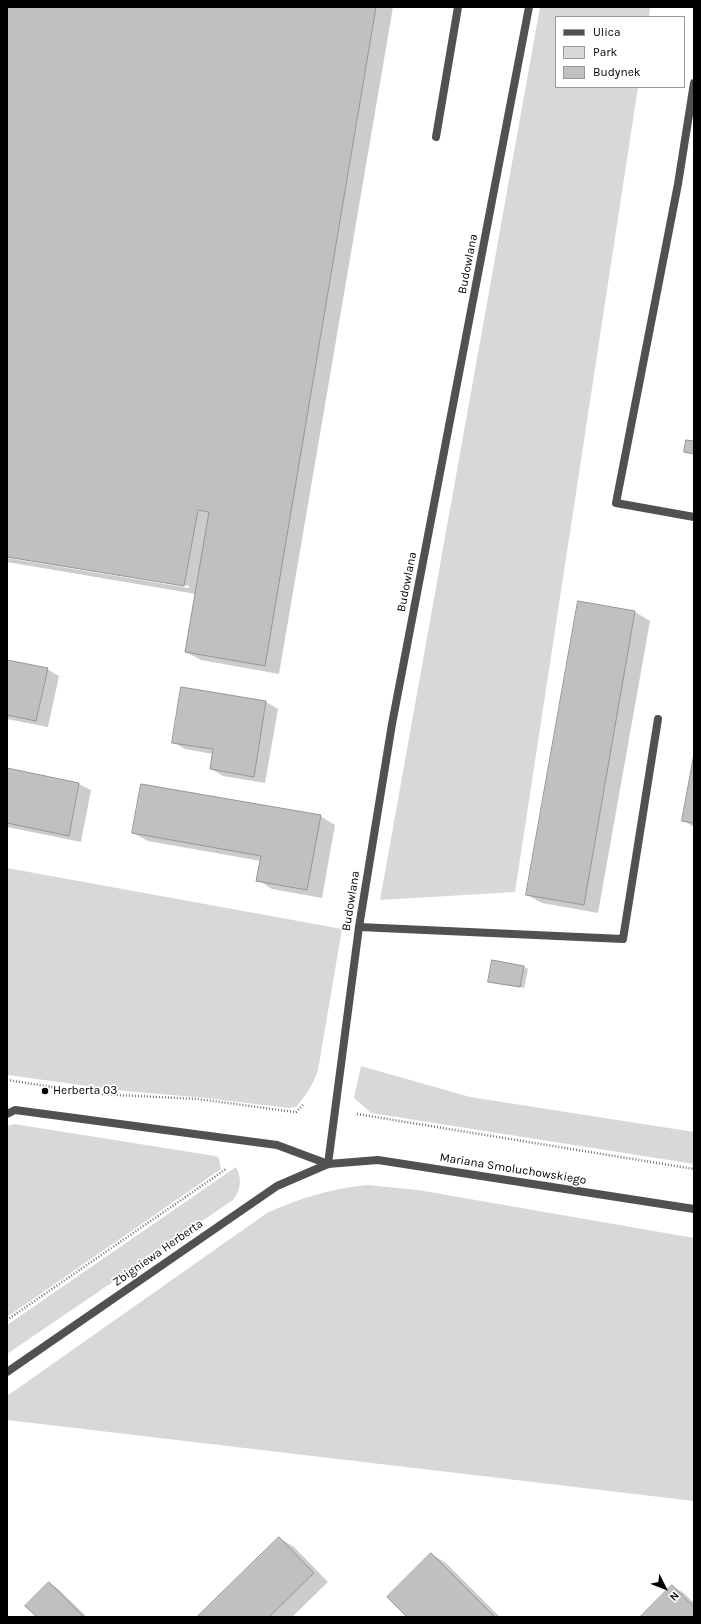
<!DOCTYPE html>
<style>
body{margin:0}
#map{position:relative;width:701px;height:1624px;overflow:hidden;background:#fff;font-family:Karla,sans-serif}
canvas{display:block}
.frame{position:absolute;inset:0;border:8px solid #000;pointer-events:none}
.legend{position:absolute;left:555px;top:16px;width:130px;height:72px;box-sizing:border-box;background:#fff;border:1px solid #999;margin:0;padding:5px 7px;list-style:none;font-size:12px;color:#000}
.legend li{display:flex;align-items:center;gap:8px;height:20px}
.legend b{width:20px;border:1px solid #999}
.north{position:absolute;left:645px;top:1568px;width:40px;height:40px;-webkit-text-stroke:3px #fff;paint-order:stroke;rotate:132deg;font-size:11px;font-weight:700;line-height:16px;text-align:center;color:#000}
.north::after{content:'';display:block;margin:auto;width:14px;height:18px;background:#000;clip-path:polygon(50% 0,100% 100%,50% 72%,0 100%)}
</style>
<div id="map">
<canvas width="701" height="1624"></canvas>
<div class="frame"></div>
<ul class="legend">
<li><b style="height:5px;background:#515151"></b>Ulica</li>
<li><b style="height:11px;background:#d8d8d8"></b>Park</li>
<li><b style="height:11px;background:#c0c0c0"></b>Budynek</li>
</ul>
<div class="north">N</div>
</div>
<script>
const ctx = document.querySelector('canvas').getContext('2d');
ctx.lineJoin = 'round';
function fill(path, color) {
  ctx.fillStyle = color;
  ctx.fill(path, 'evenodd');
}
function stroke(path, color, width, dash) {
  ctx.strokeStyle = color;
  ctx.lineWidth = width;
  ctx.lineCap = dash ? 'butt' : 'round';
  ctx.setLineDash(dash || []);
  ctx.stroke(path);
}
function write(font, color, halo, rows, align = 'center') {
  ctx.font = font + ' Karla,sans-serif';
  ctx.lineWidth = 3.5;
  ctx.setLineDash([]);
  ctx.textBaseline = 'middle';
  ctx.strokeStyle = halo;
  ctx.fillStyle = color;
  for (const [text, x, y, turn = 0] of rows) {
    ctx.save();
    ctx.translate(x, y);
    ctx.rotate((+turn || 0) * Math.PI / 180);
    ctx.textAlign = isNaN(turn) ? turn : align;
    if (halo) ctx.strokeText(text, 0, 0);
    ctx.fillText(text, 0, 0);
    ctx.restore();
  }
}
const green = new Path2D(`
 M540 7H650L649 17H556V87H638L515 892 380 900Z
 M7 868 342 929 318 1070C313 1085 306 1095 296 1107L288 1108 206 1098 125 1091 7 1075Z
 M361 1066 470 1097 694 1132V1164L371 1113 354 1098Z
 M14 1124 215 1156 219 1158 221 1169 7 1317V1126Z
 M236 1167C242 1179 241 1189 233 1200L7 1354V1325Z
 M368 1185 418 1190 694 1238V1501L7 1420V1396L267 1213C300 1198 333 1188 368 1185Z`);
const shadow = new Path2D(`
 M7 7H393L279 674 201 660 186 652 196 594 7 562V558L189 588V586L7 556Z
 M578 602 635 612 650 621 598 913 542 903 527 895Z
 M7 661 47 669 59 676 48 727 7 719Z
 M182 688 266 702 278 709 265 783 223 776 211 769 213 754 185 749 173 742Z
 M694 760V827L684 821Z
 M7 769 79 784 91 790 81 842 7 827Z
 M320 816 335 825 322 898 272 889 258 880 261 861 148 841 133 833Z
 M524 967 528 969 524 988 493 983 489 981Z
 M279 1538 294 1547 328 1582 292 1617H198Z
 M431 1554 446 1563 500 1617H409Z
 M49 1583 57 1588 87 1617H38Z
 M672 1586 684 1593 694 1603V1617H641Z`);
const building = new Path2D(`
 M7 7H376L265 666 185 652 209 512 198 510 184 586 7 557Z
 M686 440 694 441V454L684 452Z
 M578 601 635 611 584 905 526 895Z
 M7 660 48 668 36 721 7 715Z
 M181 687 266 701 254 777 210 769 213 749 172 743Z
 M694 754V823L682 821Z
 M7 768 79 783 69 836 7 823Z
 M141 784 321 815 307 890 256 881 261 856 132 833Z
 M492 960 524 966 520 987 488 982Z
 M279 1537 314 1573 269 1617H197Z
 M431 1553 495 1617H407L387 1597Z
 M49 1582 83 1616 82 1617H37L25 1606Z
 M672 1585 694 1607V1617H640Z`);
const path = new Path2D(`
 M7 1080 98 1094 198 1099 287 1111 296 1112 303 1105
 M357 1114 694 1169
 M7 1320 226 1169`);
const service = new Path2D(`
 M694 83 678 184 616 503 694 517
 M436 137 458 7
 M359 927 623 939 658 719
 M7 1114 15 1110 277 1145 328 1164`);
const minor = new Path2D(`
 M328 1164 359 927 392 724 529 7`);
const tertiary = new Path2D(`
 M7 1372 277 1186 328 1164 378 1160 694 1209`);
const markers = [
 [45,1091,4,"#000"]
];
const streetNames = [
 ["Budowlana",468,264,-79],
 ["Budowlana",407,582,-79],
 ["Budowlana",351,901,-81],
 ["Mariana Smoluchowskiego",513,1169,9],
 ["Zbigniewa Herberta",158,1253,-35]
];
const poiNames = [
 ["Herberta 03",53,1091]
];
fill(green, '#d8d8d8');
fill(shadow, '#0003');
fill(building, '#c0c0c0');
stroke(building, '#959595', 1);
stroke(path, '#737373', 2.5, [1, 2]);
stroke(service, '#515151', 8);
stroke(minor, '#515151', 8);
stroke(tertiary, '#515151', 8);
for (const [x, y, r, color] of markers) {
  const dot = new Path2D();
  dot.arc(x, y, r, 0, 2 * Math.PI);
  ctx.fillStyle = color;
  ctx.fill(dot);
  stroke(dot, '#fff', 1.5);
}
write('12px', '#000', '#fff', streetNames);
write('12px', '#000', '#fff', poiNames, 'left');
</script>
